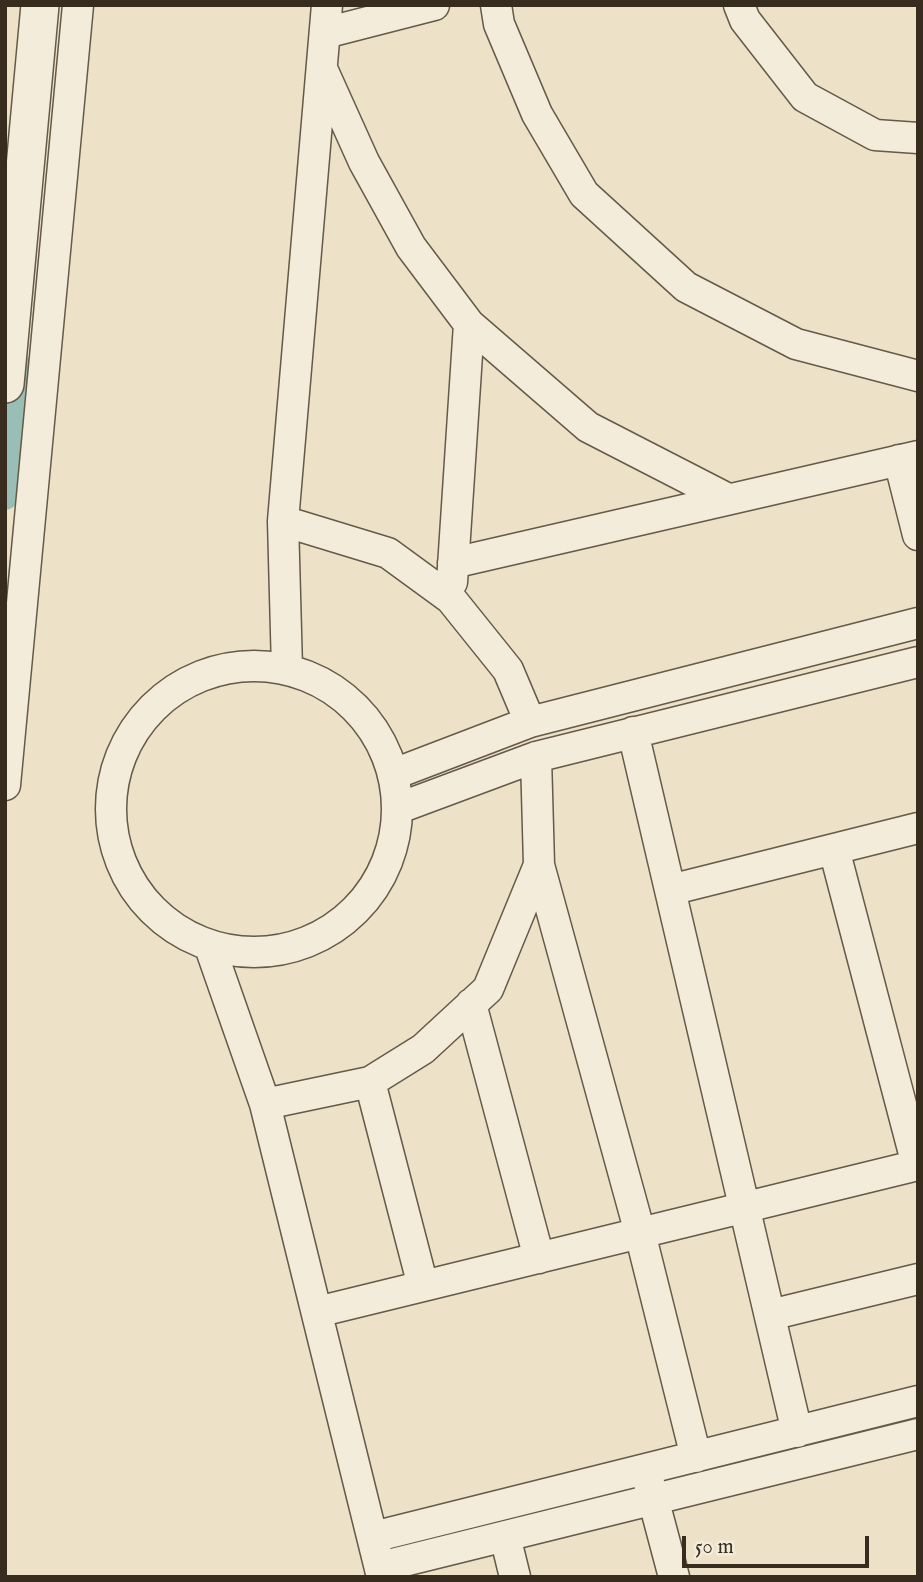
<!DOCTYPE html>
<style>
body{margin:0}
#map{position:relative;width:923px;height:1582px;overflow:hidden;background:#ede1c8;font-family:"IM FELL English",serif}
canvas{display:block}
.frame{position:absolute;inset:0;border:7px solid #382c1e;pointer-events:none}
.scale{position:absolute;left:682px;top:1536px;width:187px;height:32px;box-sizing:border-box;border:4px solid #382c1e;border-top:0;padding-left:9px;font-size:21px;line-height:24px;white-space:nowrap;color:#382c1e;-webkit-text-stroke:5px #f3ecdb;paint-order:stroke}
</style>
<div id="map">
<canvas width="923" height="1582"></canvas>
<div class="frame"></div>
<div class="scale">50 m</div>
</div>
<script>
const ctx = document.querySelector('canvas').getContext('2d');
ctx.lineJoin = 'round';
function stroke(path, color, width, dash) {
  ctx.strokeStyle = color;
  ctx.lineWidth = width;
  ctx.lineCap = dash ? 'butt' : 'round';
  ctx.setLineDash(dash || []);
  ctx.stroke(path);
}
const canal = new Path2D(`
 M5 497 18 366`);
const minor = new Path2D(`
 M496 5 499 24 537 114 584 194 686 287 796 344 918 376
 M739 5 745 20 805 97 875 135 918 138
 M325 33 434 5
 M323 71 364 162 411 247 469 324 588 427 728 499
 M899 460 918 535
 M283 521 388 553 451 599 508 670 530 722
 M453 563 918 456
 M452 582 469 324
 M111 809a143 143 0 1 1 286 0a143 143 0 1 1-286 0Z
 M287 669 283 521 327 5
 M633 732 797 1432
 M394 774 530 722 918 623
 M5 785 78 5
 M399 808 536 757 918 662
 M834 849 917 1165
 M539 865 640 1233 696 1457
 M670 890 918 828
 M210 947 265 1104 382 1577
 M471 1004 539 1258
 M370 1082 423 1286
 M265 1104 370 1082 423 1049 488 989 539 865 536 757
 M317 1312 918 1165
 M770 1315 918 1279
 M649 1483 674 1577
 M505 1536 515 1577
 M373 1537 918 1401
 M380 1567 918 1434`);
const tertiary = new Path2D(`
 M5 384 40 5`);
stroke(canal, '#99beb5', 26);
stroke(minor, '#655948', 33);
stroke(tertiary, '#655948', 40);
stroke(minor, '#f3ecdb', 30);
stroke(tertiary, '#f3ecdb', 37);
</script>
